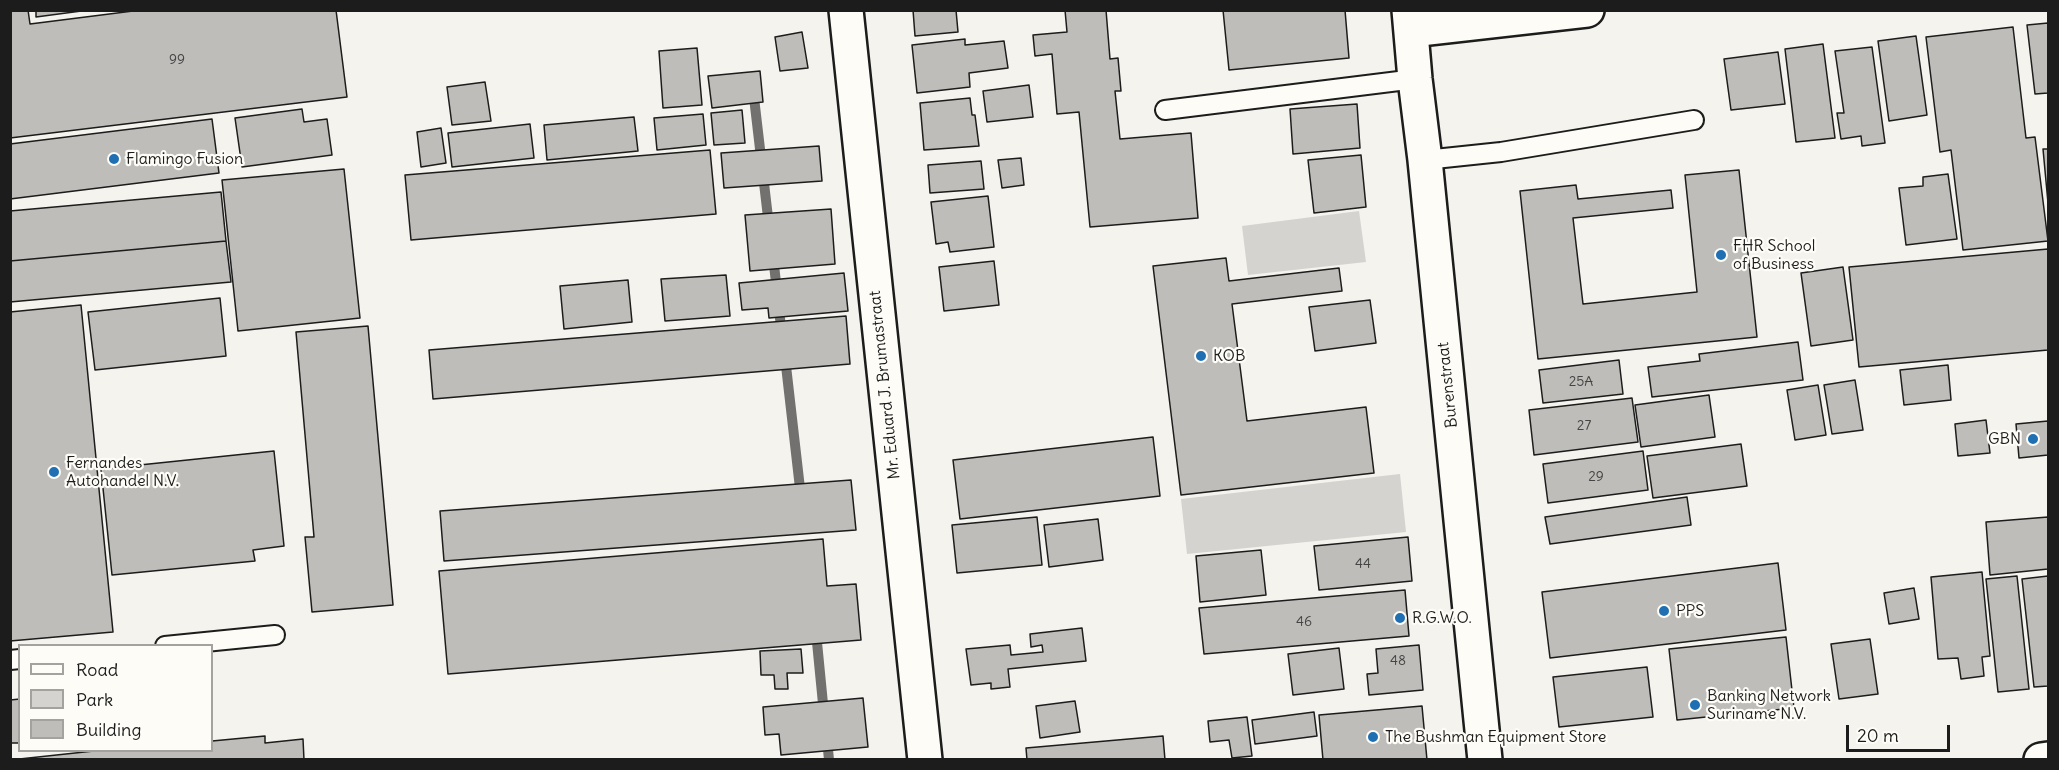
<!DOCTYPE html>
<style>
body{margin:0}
#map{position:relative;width:2059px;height:770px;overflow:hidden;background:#f4f3ee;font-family:Delius,sans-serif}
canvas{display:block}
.frame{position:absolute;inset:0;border:12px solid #1c1c1c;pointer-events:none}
.legend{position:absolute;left:18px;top:644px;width:195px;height:108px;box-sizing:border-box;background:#fdfcf7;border:2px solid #a3a29f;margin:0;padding:8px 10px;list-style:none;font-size:18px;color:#1c1c1c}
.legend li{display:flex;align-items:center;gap:12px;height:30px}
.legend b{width:30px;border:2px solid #a3a29f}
.scale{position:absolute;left:1846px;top:725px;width:104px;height:27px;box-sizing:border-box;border:3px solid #1c1c1c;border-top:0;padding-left:8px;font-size:18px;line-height:21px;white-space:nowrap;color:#1c1c1c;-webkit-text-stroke:4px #fdfcf7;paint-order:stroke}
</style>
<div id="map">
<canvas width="2059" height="770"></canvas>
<div class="frame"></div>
<ul class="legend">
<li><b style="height:8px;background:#fdfcf7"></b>Road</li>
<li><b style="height:16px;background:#d4d3cf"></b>Park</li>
<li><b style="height:16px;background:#bebdba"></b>Building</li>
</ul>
<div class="scale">20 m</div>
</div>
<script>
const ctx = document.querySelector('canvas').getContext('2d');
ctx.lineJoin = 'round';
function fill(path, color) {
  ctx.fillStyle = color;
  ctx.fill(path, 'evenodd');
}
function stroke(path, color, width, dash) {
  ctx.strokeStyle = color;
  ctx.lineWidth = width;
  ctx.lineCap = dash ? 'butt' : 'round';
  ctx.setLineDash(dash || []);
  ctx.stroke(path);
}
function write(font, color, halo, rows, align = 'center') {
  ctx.font = font + ' Delius,sans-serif';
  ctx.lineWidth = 4.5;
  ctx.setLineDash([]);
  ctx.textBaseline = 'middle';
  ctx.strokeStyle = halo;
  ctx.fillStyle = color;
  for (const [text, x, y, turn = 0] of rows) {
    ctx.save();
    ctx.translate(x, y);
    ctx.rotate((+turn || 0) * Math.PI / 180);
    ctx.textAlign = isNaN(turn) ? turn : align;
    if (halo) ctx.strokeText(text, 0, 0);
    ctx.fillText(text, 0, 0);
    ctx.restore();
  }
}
const green = new Path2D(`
 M1359 211 1366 262 1248 275 1242 226Z
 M1400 474 1406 532 1187 554 1181 499Z`);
const stream = new Path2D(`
 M753 89 769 226
 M773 256 782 336
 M785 357 801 497
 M816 632 824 714
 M827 739 829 760`);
const building = new Path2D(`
 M10 10H28L30 24 141 10H336L347 97 10 138Z
 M36 10H89L36 17Z
 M913 10H956L958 32 915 36Z
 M1065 10H1106L1110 59 1118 58 1121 91H1115L1120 139 1191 133 1198 218 1090 227 1079 112 1057 114 1052 54 1035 56 1033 35 1067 32Z
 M1223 10H1345L1349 58 1229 70Z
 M2048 23V93L2035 94 2027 25Z
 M2013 27 2026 138 2035 137 2048 241 1963 250 1951 150 1940 152 1926 37Z
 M802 32 808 68 780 71 775 37Z
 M1916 36 1927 115 1889 121 1878 41Z
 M965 39V45L1004 41 1008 68 969 73 970 87 917 93 912 45Z
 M1823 44 1835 138 1796 142 1785 49Z
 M1872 47 1885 143 1862 146 1861 136 1841 139 1837 113H1844L1835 51Z
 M697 48 702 105 663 108 659 51Z
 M1778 52 1785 104 1731 110 1724 59Z
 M760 71 763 102 712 108 708 76Z
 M485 82 491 121 452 125 447 87Z
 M1029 85 1033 117 987 122 983 91Z
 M970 98 972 115H975L979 146 924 150 920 103Z
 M1357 104 1360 148 1293 154 1290 109Z
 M302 109 304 122 327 119 332 155 242 167 235 118Z
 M742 110 745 143 714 145 711 113Z
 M703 114 706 145 657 150 654 118Z
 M634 117 638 151 547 160 544 125Z
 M212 119 219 173 10 199V144Z
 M530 124 534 158 452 167 448 133Z
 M441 128 446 163 421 167 417 132Z
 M819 146 822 181 724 188 721 153Z
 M2043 149H2048V203Z
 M710 150 716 214 411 240 405 175Z
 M1361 155 1366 207 1314 213 1308 160Z
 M1021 158 1024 185 1002 188 998 160Z
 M981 161 984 189 930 193 928 165Z
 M344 169 360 318 238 331 222 180Z
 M1739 170 1757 337 1538 359 1520 191 1576 185 1578 199 1671 190 1673 208 1573 218 1583 304 1697 292 1685 175Z
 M1948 174 1957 239 1906 245 1899 188 1923 186V177Z
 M221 192 226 241 10 261V211Z
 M988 196 994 247 950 252 948 242 936 244 931 202Z
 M831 209 835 264 750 271 745 215Z
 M226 241 231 282 10 302V261Z
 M2048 249V350L1859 367 1849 267Z
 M1226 258 1229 281 1339 268 1342 291 1232 304 1247 421 1366 407 1374 473 1181 495 1153 266Z
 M994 261 999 305 944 311 939 267Z
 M1843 267 1853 340 1811 346 1801 273Z
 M844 273 848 311 769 318 768 308 742 310 739 283Z
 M726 275 730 316 665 321 661 279Z
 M628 280 632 322 564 329 560 286Z
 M220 298 226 356 95 370 88 312Z
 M1370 300 1376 343 1315 351 1309 307Z
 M81 305 113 632 10 641V312Z
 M846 316 850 364 433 399 429 350Z
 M368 326 393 605 312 612 305 537H314L296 332Z
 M1798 342 1803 380 1652 397 1648 367 1700 361 1699 354Z
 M1619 360 1623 394 1543 403 1539 370Z
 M1948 365 1951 400 1904 405 1900 370Z
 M1855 380 1863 430 1832 434 1824 385Z
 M1818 385 1826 435 1795 440 1787 390Z
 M1709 395 1715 437 1641 447 1635 405Z
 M1632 398 1638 442 1534 455 1529 410Z
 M1986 420 1990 453 1958 456 1955 424Z
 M2048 421V455L2019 458 2016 424Z
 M1153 437 1160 496 960 519 953 460Z
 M1741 444 1747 486 1653 498 1647 456Z
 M274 451 284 546 253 550 255 561 112 575 101 469Z
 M1643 451 1648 490 1548 503 1543 464Z
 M851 480 856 530 444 561 440 511Z
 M1687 497 1691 525 1550 544 1545 517Z
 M1037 517 1042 565 957 573 952 525Z
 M2048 517V569L1990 575 1986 522Z
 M1098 519 1103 560 1049 567 1044 525Z
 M1408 537 1412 581 1319 590 1314 546Z
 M823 539 827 586 856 584 861 640 448 674 439 571Z
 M1261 550 1266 595 1200 602 1196 556Z
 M1778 563 1786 630 1550 658 1542 592Z
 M1982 572 1990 656 1982 657 1984 676 1961 679 1958 658 1938 659 1931 577Z
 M2017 576 2029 689 1998 692 1986 579Z
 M2048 576V686L2034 687 2022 579Z
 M1914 588 1919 619 1889 624 1884 593Z
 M1405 590 1409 636 1204 654 1199 608Z
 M1082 628 1086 661 1008 669 1010 687 991 689V683L971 685 966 649 1010 645 1011 655 1043 652 1042 645 1031 647 1030 634Z
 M1786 637 1794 708 1677 720 1669 649Z
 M1870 639 1878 694 1839 699 1831 644Z
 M1419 645 1423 690 1369 695 1367 674 1378 673 1376 649Z
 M1339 648 1344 689 1293 695 1288 654Z
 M801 649 803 673H787L788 689H775L774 675H761L760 651Z
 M1647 667 1653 717 1559 727 1553 677Z
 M863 698 868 747 781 755 779 734 765 735 763 707Z
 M20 699V743H10V700Z
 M1075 701 1080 732 1040 738 1036 706Z
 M1422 706 1427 760H1323L1319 715Z
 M1314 712 1317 736 1255 744 1252 720Z
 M1247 717 1252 756 1232 758 1229 740 1210 742 1208 721Z
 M265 736V743L303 739 304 760H10L103 750H212V741Z
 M1163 736 1165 760H1027L1026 748Z`);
const service = new Path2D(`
 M1165 110 1415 79
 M1425 160 1501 152 1694 120
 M165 646 275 635
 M10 660 20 659`);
const minor = new Path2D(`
 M846 10 925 760
 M1409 10 1415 79 1425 160 1485 760
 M1411 30 1587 10
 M2041 760 2048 759`);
const markers = [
 [114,159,6,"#1f6fb2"],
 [1721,255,6,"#1f6fb2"],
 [1201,356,6,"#1f6fb2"],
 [2033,439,6,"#1f6fb2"],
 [54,472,6,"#1f6fb2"],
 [1664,611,6,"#1f6fb2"],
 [1400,618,6,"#1f6fb2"],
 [1695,705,6,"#1f6fb2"],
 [1373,737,6,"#1f6fb2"]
];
const numberNames = [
 ["99",177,60],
 ["25A",1581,382],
 ["27",1584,426],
 ["29",1596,477],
 ["44",1363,564],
 ["46",1304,622],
 ["48",1398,661]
];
const poiNames = [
 ["Flamingo Fusion",126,159],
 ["FHR School",1733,246],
 ["of Business",1733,264],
 ["KOB",1213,356],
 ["GBN",2021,439,"right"],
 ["Fernandes",66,463],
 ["Autohandel N.V.",66,481],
 ["PPS",1676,611],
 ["R.G.W.O.",1412,618],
 ["Banking Network",1707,696],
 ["Suriname N.V.",1707,714],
 ["The Bushman Equipment Store",1385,737]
];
const streetNames = [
 ["Mr. Eduard J. Brumastraat",885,385,-96],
 ["Burenstraat",1448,385,-96]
];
fill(green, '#d4d3cf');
stroke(stream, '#72716f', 10);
fill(building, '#bebdba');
stroke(building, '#1c1c1c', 1.5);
stroke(service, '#1c1c1c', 22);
stroke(minor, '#1c1c1c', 38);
stroke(service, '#fdfcf7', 18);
stroke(minor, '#fdfcf7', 33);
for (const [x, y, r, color] of markers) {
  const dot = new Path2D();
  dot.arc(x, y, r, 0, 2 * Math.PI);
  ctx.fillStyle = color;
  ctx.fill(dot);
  stroke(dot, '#fdfcf7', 2);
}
write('14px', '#444', null, numberNames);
write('16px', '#1c1c1c', '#fdfcf7', poiNames, 'left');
write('16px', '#1c1c1c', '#fdfcf7', streetNames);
</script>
